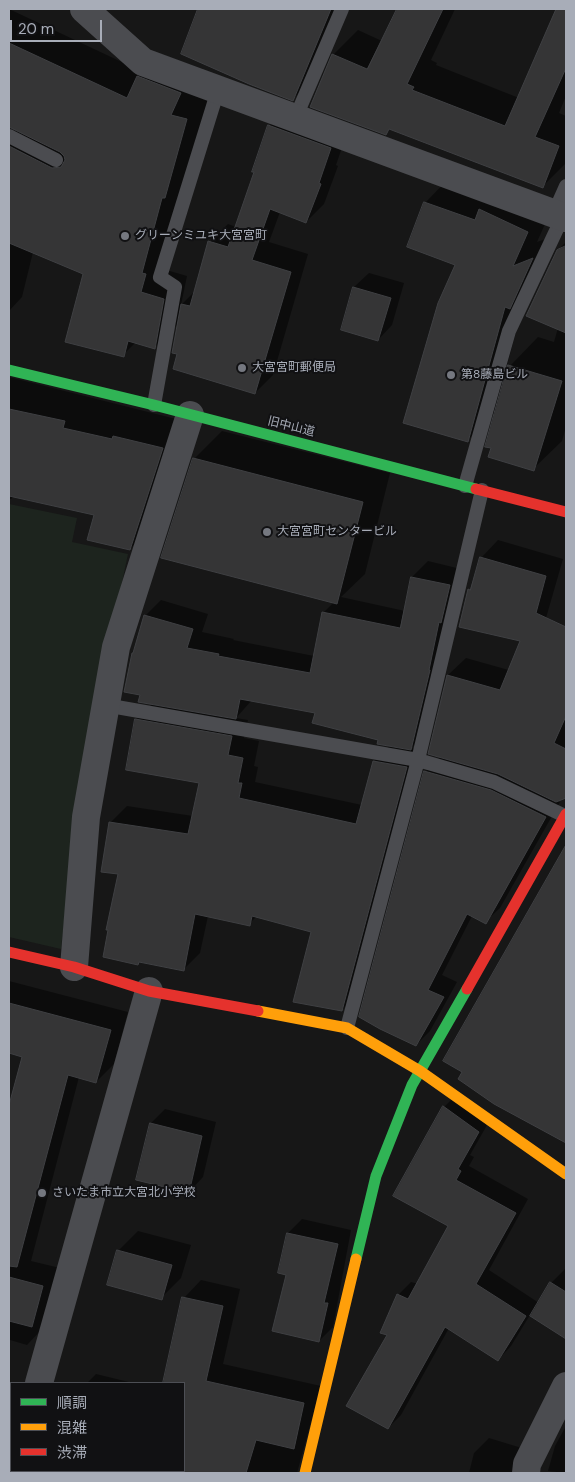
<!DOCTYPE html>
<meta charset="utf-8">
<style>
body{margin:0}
#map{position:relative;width:575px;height:1482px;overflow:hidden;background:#171717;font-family:"DM Sans","Noto Sans JP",sans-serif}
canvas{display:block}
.frame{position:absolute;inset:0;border:10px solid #a8adb8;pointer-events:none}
.legend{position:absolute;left:10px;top:1382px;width:175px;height:90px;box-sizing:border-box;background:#111113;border:1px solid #4d4f55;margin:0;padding:6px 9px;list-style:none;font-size:15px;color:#a8adb8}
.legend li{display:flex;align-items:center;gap:10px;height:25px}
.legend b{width:25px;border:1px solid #4d4f55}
.scale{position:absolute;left:10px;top:20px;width:92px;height:22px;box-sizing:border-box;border:2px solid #a8adb8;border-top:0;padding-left:6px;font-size:15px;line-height:18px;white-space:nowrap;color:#a8adb8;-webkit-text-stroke:4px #111113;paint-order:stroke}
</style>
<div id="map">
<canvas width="575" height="1482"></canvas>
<div class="frame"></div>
<ul class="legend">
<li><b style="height:6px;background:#30b455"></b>順調</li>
<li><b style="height:6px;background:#ff9f0a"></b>混雑</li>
<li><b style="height:6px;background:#e5322d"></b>渋滞</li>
</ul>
<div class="scale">20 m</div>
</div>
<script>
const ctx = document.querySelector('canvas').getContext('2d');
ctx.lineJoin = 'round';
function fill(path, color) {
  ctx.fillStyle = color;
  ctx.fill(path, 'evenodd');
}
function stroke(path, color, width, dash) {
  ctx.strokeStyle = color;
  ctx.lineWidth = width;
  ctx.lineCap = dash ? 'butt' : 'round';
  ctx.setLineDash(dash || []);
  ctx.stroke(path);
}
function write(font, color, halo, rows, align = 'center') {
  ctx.font = font + ' "DM Sans","Noto Sans JP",sans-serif';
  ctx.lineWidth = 4;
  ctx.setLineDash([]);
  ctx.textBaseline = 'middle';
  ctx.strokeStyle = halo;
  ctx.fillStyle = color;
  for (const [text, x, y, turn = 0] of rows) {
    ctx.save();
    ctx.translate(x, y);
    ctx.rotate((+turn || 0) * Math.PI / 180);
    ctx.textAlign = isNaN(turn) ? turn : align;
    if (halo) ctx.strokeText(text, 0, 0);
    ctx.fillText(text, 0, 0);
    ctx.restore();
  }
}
const green = new Path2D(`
 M9 504 77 518 72 542 128 554 79 787 61 949 9 937Z`);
const shadow = new Path2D(`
 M9 9 143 72 161 54 203 69 193 92 209 96 163 269 187 276 181 305 196 290 210 242 228 224 236 227 269 126 287 108 348 130 336 165 338 166 324 204 306 222 280 212 269 242 308 254 273 375 255 393 178 353 179 323 155 347 136 342 123 355 85 274 33 252 22 297 9 311V137L16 129 17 116 9 113Z
 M200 9H340L311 81 293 99 183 54Z
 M398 9H455L431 60 437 63 436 65 519 98 559 9H566V96L559 113 566 116V163L542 187 391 128 385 133 333 55 358 30 382 41Z
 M450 177 553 206 537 242 557 235 528 289 502 383 504 384 510 366 538 337 554 342 558 328V250L566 242V427L562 441 533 469 492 447 496 412 468 440 456 265 425 203Z
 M369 273 404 283 392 325 378 340 342 329 354 287Z
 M9 377 188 422 156 523 130 549 95 514 14 496 11 499H9Z
 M222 431 390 473 365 574 341 597 405 611 412 577 428 561 465 570 427 733 411 748 423 751 359 993 342 1010 312 931 257 916 249 924 208 916 200 953 183 970 140 961 138 963 110 823 127 806 193 816 201 782 136 720 153 703 145 616 161 600 208 614 202 632 234 639 233 640 314 656 323 613 334 602 194 459ZM252 700 316 712 380 739 390 745 374 762 362 805 255 782 258 767 254 766 259 741 244 738 248 720 236 718Z
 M498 540 563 559 544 625 469 590 473 586 481 558Z
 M466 658 530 676 561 691 566 674V797L557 801 560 802 500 908 485 922 472 916 442 975 457 982 430 1031 416 1045 425 772 441 756 448 675Z
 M566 848V1142L495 1103 464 1072 445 1061Z
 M9 981 128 1012 114 1064 96 1082 79 1077 31 1261 60 1268 44 1327 27 1345 10 1340 9 1343V1110L23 1056 9 1052Z
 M457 1094 491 1118 470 1155 474 1157 469 1166 528 1199 489 1270 539 1303 551 1283 566 1268V1337L530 1315 511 1346 498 1360 449 1328 401 1415 388 1428V1335L398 1295 411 1282 418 1284 450 1226 444 1107Z
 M165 1109 216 1122 203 1177 189 1192 151 1123Z
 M302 1219 351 1230 333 1327 319 1341 287 1274 288 1233Z
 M138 1231 191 1245 181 1278 161 1298 118 1251Z
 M201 1280 240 1289 223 1364 321 1386 297 1473H169V1471H184V1383H162L166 1376 184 1298Z
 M96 1374 133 1383H87Z
 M9 1400 11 1401V1455L9 1456Z
 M566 1426V1473L548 1471 555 1446Z
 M489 1438 525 1449 523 1473H469L474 1453Z
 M44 1471H117L116 1473H42Z`);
const building = new Path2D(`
 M198 9H331L293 101 249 84 181 54Z
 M397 9H443L407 84 414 87 412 90 505 126 556 9H566V68L535 137 559 146 543 188 389 129 386 135 310 107 332 54 367 69Z
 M9 43 127 98 137 76 181 93 171 115 187 119 165 198H162L142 273 146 274 141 292 164 299 155 349 128 341 124 357 65 342 83 274 9 243V146L52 168 61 167 65 160 64 156 60 152 9 127Z
 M268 125 331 148 319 183 321 184 306 223 270 209 252 260 291 272 255 394 173 369 177 354 172 353 181 304 190 306 208 241 228 247 254 172H252Z
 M424 202 475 220 479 209 528 232 513 266 533 258 510 309 505 307 468 442 403 423 438 303 455 265 407 247Z
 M566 246V333L526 316 557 250Z
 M353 287 391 298 378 341 341 330Z
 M508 365 562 381 534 471 488 457 491 448 485 447Z
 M9 409 65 421 63 428 112 439 113 436 163 448 130 550 87 540 94 515 9 496Z
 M193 458 363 502 337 604 161 558Z
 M480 557 546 576 536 613 566 627V716L554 743 566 749V798L556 802 498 774 428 754 447 675 500 690 520 641 459 627 468 589 470 590Z
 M411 577 450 585 441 623 439 622 429 670H430L411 750 377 744 378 740 312 723 315 713 240 699 236 719 138 702 140 695 124 692 132 653H133L144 615 193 629 187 648 219 654 218 656 310 673 322 612 400 628Z
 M135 719 232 736 228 755 243 758 238 783H242L239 798 356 824 373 761 407 767 342 1011 293 1002 311 932 252 916 250 926 195 914 184 971 139 962 138 965 103 957 108 930H106L118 874 101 872 109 822 188 834 199 783 126 770Z
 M424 771 491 790 546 817 486 924 467 914 428 990 444 997 416 1046 380 1029 359 1017Z
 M566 845V1143L494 1104 458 1079 462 1072 443 1061Z
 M9 1003 111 1030 96 1083 68 1075 17 1267 9 1266V1105L22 1057 9 1053Z
 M443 1106 479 1132 458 1169 461 1171 456 1180 516 1213 476 1284 526 1316 498 1361 445 1327 388 1429 346 1406 387 1335 380 1333 397 1294 408 1299 448 1226 393 1196Z
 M150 1123 202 1136 189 1193 136 1180Z
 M287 1233 338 1244 324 1303H328L319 1342 272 1331 286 1275 278 1273Z
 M117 1250 172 1265 162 1300 107 1285Z
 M9 1277 43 1286 32 1327 9 1321Z
 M550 1282 566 1292V1339L530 1316Z
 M182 1297 223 1306 206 1381 304 1403 294 1449 256 1440 246 1473H184V1383H163Z`);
const lane = new Path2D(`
 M295 119 342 9
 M9 136 56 160
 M554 213 566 186
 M154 405 175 287 160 277 218 90
 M465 486 509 331 563 216
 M105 705 418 760 494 782 565 816
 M347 1028 418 760 482 490
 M35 1471 47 1473`);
const street = new Path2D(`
 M84 9 143 62 566 218
 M74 967 86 817 116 647 190 415
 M39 1383 149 991
 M13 1473 14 1471
 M526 1473 527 1464 566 1386`);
const fast = new Path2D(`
 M9 370 154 405 476 489
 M356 1259 376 1176 412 1085 467 989`);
const slow = new Path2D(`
 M258 1011 347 1028 420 1071 566 1174
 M305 1473 356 1259`);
const jam = new Path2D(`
 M476 489 566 512
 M9 952 74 967 149 991 258 1011
 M467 989 566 814`);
const markers = [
 [125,236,5,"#757880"],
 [242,368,5,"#757880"],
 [451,375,5,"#757880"],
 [267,532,5,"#757880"],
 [42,1193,5,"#757880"]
];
const poiNames = [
 ["グリーンミユキ大宮宮町",135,236],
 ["大宮宮町郵便局",252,368],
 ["第8藤島ビル",461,375],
 ["大宮宮町センタービル",277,532],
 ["さいたま市立大宮北小学校",52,1193]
];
const streetNames = [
 ["旧中山道",291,427,14]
];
fill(green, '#1d241e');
fill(shadow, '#0007');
fill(building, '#353536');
stroke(building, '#3f4043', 1);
stroke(lane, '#4b4c50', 14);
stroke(street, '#4b4c50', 28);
stroke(fast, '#30b455', 11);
stroke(slow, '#ff9f0a', 11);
stroke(jam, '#e5322d', 11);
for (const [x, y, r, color] of markers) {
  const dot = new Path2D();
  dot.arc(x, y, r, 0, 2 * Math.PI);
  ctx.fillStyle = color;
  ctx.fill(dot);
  stroke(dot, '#111113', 2);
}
write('12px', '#a8adb8', '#111113', poiNames, 'left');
write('12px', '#a8adb8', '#111113', streetNames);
</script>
